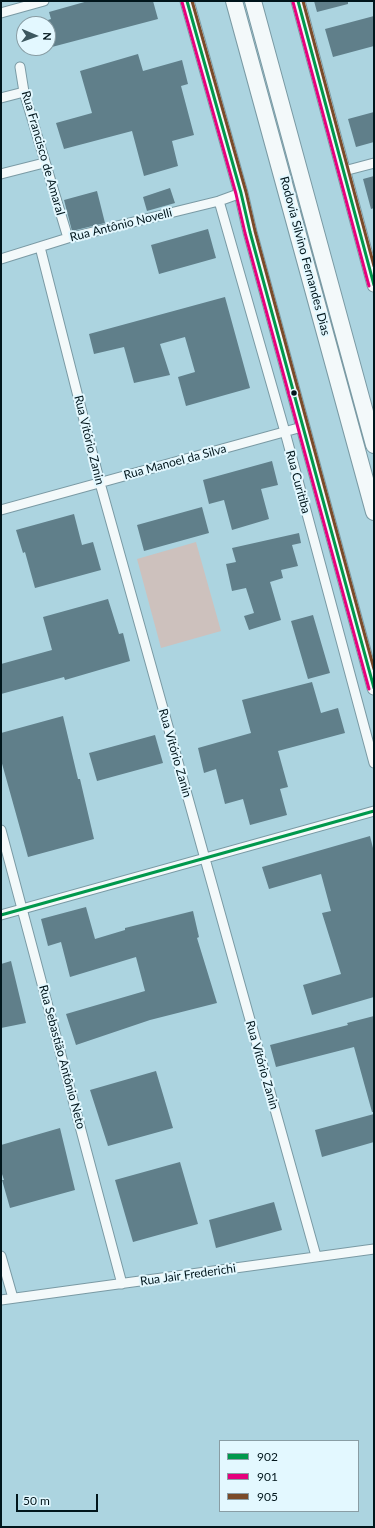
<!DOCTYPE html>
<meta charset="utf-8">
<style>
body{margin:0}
#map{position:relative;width:375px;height:1528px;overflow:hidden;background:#acd4e0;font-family:Lato,sans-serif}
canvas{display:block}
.frame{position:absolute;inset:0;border:2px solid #01151b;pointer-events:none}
.legend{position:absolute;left:219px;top:1440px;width:140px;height:72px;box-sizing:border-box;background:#e3f8ff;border:1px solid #899da4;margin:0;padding:5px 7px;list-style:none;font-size:12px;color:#01151b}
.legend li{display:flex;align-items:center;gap:8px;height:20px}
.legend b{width:20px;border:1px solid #899da4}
.north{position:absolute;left:16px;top:16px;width:40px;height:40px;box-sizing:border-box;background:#e3f8ff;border:1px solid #899da4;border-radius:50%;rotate:92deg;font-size:11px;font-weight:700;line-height:16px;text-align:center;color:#01151b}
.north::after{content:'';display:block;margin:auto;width:14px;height:18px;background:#3d5860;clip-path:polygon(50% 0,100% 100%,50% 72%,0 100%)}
.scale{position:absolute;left:16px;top:1494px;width:82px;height:18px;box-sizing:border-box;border:2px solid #01151b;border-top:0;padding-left:5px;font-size:12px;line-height:14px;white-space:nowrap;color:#01151b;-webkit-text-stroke:3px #e3f8ff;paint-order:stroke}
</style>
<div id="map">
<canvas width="375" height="1528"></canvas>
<div class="frame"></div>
<ul class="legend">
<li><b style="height:5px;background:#00984c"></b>902</li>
<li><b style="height:5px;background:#e5007d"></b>901</li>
<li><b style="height:5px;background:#7a4b2a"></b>905</li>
</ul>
<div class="north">N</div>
<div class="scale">50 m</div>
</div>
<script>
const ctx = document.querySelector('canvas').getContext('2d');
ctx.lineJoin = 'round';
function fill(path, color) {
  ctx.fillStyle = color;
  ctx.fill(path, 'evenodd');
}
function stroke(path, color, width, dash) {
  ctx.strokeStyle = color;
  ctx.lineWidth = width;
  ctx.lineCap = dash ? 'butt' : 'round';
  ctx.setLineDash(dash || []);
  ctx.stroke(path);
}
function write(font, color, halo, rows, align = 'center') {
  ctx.font = font + ' Lato,sans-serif';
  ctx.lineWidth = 4;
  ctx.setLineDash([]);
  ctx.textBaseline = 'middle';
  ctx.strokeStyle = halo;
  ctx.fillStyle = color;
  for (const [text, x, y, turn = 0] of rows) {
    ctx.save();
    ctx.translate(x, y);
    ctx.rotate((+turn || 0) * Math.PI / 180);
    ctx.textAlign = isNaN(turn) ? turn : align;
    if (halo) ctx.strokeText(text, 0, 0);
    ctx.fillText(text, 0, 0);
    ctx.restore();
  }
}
const green = new Path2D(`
 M196 542 221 631 161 648 137 559Z`);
const building = new Path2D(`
 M88 1H153L158 19 48 48V20L51 19 49 12Z
 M314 1H348V4L317 12Z
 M374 16V46L333 57 325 29Z
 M138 54 143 71 182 60 188 84 181 86 194 135 172 141 178 166 144 176 132 131 64 149 56 123 92 113 80 71Z
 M374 112V142L356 147 348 119Z
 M374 176V208L371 209 363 179Z
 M170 188 175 203 147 211 143 197Z
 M97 191 105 223 72 231 64 200Z
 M208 229 216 258 159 274 151 245Z
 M225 297 250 388 186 406 178 377 195 372 185 337 160 344 170 375 134 383 124 347 94 354 89 334Z
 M272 461 278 485 261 489 269 519 232 530 224 500 209 504 203 480Z
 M202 507 209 533 144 551 137 525Z
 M74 514 82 545 93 542 101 570 35 588 25 552 23 553 16 530Z
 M299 533 301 543 292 545 298 566 281 570 283 578 270 582 281 620 249 630 244 616 254 613 246 588 232 591 226 564 236 562 232 548Z
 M108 599 119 634 123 633 130 661 65 680 64 677 1 694V664L52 650 43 617Z
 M313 615 330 673 308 679 291 621Z
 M312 682 321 713 338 708 345 733 278 751 288 787 280 789 287 815 250 825 243 799 225 804 216 769 204 773 198 748 251 733 242 700Z
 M63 716 78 779H80L94 839 28 857 1 760V733Z
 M155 735 163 763 97 781 89 753Z
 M370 836 374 852V997L312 1015 303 985 341 974 322 913 331 911 321 874 269 889 262 867Z
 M86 907 95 939 125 930V928L193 911 199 937 197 938 217 1003 150 1020 76 1045 66 1014 145 991 136 957 70 977 61 942 48 946 41 919Z
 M11 961 26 1023 1 1028V964Z
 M374 1016V1112H372L354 1047 276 1067 270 1045 348 1025 347 1023Z
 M156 1071 173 1128 108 1146 90 1090Z
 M374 1114V1142L322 1157 315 1130Z
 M60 1128 75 1190 10 1208 2 1180H4L1 1171V1145Z
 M180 1162 198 1224 133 1242 115 1180Z
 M274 1202 282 1230 216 1248 209 1220Z`);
const street = new Path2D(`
 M1 13 44 1
 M20 67 24 92 68 238
 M1 98 24 92
 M344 171 374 163
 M1 174 44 163
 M219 201 285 432 374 763
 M40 247 100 483 316 1256
 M1 259 68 238 219 201 241 193
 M1 510 302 427
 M1 830 122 1284
 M1 915 374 811
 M1 1256 13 1298
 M1 1300 374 1249`);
const secondary = new Path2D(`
 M187 1 241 193 250 232 374 688
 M298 1 374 285`);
const highway = new Path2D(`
 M234 1 374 512
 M253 1 374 445`);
const bus1 = new Path2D(`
 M187 1 241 193 250 232 374 688
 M298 1 374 285
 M1 915 374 811`);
const bus2 = new Path2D(`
 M182 2 236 194 245 233 369 689
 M293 2 369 286`);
const bus3 = new Path2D(`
 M192 1 246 192 255 231 374 669
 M303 1 374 266`);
const markers = [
 [294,393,3.5,"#01151b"]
];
const streetNames = [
 ["Rua Francisco de Amaral",43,153,74],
 ["Rua Antônio Novelli",121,225,-14],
 ["Rodovia Silvino Fernandes Dias",305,256,75],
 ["Rua Vitório Zanin",89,440,76],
 ["Rua Manoel da Silva",175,462,-15],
 ["Rua Curitiba",298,482,75],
 ["Rua Vitório Zanin",175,753,74],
 ["Rua Sebastião Antônio Neto",62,1057,75],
 ["Rua Vitório Zanin",262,1065,74],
 ["Rua Jair Frederichi",188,1275,-8]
];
fill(green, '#cdc1bd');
fill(building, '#607f8a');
stroke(street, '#7a9aa4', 11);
stroke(secondary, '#7a9aa4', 15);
stroke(highway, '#7a9aa4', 18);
stroke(street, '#f3f9fa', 9);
stroke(secondary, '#f3f9fa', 13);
stroke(highway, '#f3f9fa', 16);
stroke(bus1, '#00984c', 3);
stroke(bus2, '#e5007d', 3);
stroke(bus3, '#7a4b2a', 3);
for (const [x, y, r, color] of markers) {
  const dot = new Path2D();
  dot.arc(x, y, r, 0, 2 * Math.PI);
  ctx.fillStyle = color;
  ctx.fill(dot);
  stroke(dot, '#e3f8ff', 1.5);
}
write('12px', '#01151b', '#e3f8ff', streetNames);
</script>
